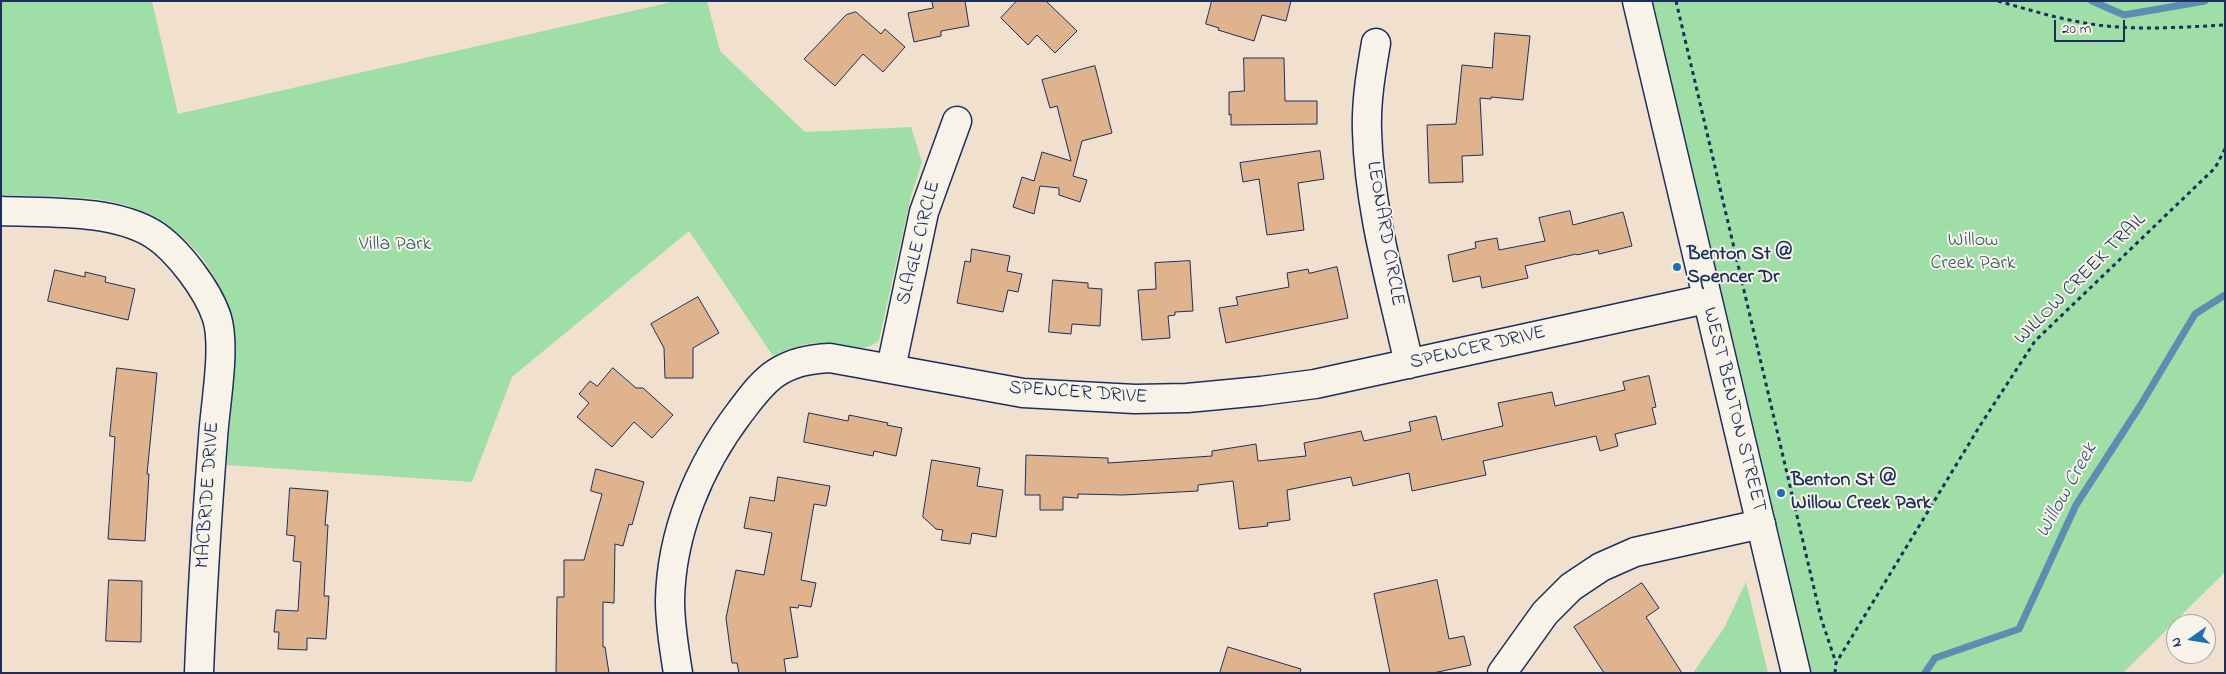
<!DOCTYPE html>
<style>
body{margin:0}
#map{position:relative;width:2226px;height:674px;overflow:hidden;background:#f0e0cd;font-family:"Indie Flower",sans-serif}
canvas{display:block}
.frame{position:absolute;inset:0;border:2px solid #1b2f5e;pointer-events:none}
.north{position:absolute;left:2166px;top:614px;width:50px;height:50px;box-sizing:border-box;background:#f7f3e8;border:1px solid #9fa5b1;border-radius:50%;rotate:257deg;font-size:14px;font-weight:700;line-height:20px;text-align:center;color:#1b2f5e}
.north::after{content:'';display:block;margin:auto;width:18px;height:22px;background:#1f6fb2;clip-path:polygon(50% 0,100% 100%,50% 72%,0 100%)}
.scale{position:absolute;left:2054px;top:20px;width:71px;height:22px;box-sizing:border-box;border:2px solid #1b2f5e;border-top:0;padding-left:6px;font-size:15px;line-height:18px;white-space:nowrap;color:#1b2f5e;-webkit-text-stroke:4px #f7f3e8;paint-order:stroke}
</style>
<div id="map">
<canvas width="2226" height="674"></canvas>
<div class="frame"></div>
<div class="north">N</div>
<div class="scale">20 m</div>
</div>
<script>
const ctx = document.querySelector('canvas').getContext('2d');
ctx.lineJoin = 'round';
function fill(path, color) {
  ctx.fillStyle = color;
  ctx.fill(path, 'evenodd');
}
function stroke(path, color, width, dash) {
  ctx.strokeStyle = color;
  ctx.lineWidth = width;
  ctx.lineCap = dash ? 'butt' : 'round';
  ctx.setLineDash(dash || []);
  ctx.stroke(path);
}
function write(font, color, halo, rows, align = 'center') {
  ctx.font = font + ' "Indie Flower",sans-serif';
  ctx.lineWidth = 4;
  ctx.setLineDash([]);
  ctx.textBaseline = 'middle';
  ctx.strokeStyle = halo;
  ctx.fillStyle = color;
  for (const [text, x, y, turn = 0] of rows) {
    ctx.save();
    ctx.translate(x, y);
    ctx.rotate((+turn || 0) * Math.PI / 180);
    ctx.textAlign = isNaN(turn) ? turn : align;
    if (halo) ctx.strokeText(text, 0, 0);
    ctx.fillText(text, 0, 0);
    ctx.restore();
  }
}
const green = new Path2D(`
 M1 1H152L178 114 676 1H707L720 51 805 132 911 127 922 162 911 196 879 340C861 357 836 342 815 343 800 344 787 350 773 356L689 231 512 377 472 482 227 465C232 383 252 298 182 237 161 219 135 205 108 201 73 195 36 197 1 195Z
 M1653 1H2225V572L2123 673H1812Z
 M1746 582 1768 673H1693L1724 628Z`);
const stream = new Path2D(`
 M2092 1 2124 15 2205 1
 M1925 673 1935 658 2019 629 2076 505 2140 406 2195 314 2225 295`);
const building = new Path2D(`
 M932 1H965L969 26 941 31V36L914 42 908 13 933 8Z
 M1017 1H1046L1077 31 1055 53 1037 35 1028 45 1001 18Z
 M1212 1H1291L1286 21 1262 15 1254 41 1218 30 1219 28 1206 24Z
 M856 12 881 34 885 29 905 47 883 72 863 54 835 86 804 59 846 15Z
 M1495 33 1530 36 1523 100 1491 97V99L1480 98 1483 155 1462 156 1463 182 1429 183 1427 125 1456 124 1462 65 1492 68Z
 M1244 58H1284L1285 101H1317V124L1231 125V114L1229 115V92L1244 91Z
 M1095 66 1112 133 1082 141 1073 176 1087 180 1080 202 1059 195V188L1040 186 1034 214 1013 207 1022 177 1034 181 1042 152 1071 161 1057 106 1050 108 1042 80Z
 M1320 151 1324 179 1298 183 1304 230 1267 235 1259 179 1243 182 1240 163Z
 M1570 211 1573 225 1623 212 1632 246 1599 254 1598 250 1577 255 1576 254 1525 266 1528 278 1482 288 1480 276 1453 282 1448 255 1476 248 1475 242 1497 238 1499 250 1545 241 1539 218Z
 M972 249 1010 256 1007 271 1022 274 1018 292 1008 290 1003 312 957 303 965 261 970 262Z
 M1190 261 1193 311 1175 312V315L1168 316 1170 338 1142 340 1138 290 1156 289 1155 263Z
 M1337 267 1348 318 1226 343 1219 308 1238 305 1236 297 1289 287 1287 273 1308 269 1309 273Z
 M55 270 85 277V272L106 277 105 282 135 289 128 320 48 301Z
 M1053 280 1088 283V288L1102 289 1100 326 1072 324 1071 334 1049 332Z
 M698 297 719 333 693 348V378H665L664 348 651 324Z
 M117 368 157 373 147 474H149L145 541 108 539 115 437 110 436Z
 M613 368 636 388H643L673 415 652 438 634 422 612 447 577 417 589 403 579 394 590 381 597 386Z
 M1649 376 1656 407 1652 408 1656 424 1615 434 1618 446 1600 451 1596 436 1483 461 1486 475 1412 491 1409 473 1353 486 1351 477 1287 490 1290 520 1267 523 1268 526 1239 529 1233 481 1198 485V491L1123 495 1078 494V498L1063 497V510H1040V495H1025L1026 455 1108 458V463L1212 456V451L1256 444 1258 461 1306 456 1304 443 1361 431 1364 441 1411 431 1409 422 1436 416 1442 440 1503 426 1498 403 1552 392 1555 406 1625 390 1623 382Z
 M809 413 848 421 849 415 888 423 887 425 902 428 896 456 874 451 873 456 804 442Z
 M932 460 980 468 977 486 1003 490 996 537 972 533 970 544 941 540 943 530 936 529 923 517Z
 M596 469 644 482 632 525 629 524 623 546 615 544 614 603 603 602V647H605L609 673H556L557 597H564V560H584L602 494 591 491Z
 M778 477 830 486 826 506 814 504 801 580 816 583 811 607 799 605 798 608 790 607 798 657 784 659 786 673H739L737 663H732L726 618 736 570 764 575 772 533 744 528 750 497 774 501Z
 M290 488 328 491 325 525H328L324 596H329L326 639 307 638V650L278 649 279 632H274L276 610 298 611 301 562 293 561 295 536 287 535Z
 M109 580 142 581 141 642 106 641Z
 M1437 580 1449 639 1464 636 1471 665 1433 673H1390L1374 594Z
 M1642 583 1659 608 1646 617 1682 673H1604L1574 627Z
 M1228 647 1301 669 1300 673H1220Z`);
const path = new Path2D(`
 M1676 1 1821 618 1836 663
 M1998 1C2033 11 2069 22 2106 26 2145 30 2186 27 2225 25
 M1835 673 1836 663 1981 424 2035 341 2215 168 2225 149`);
const minor = new Path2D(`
 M1376 43C1371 72 1366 101 1367 131 1369 210 1392 287 1409 364
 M1 211C49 213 112 209 153 234 177 249 208 290 217 318 226 348 215 405 213 438 207 516 202 594 199 673
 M891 368 924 212 957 121
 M678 673C674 649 670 625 670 601 671 533 699 466 740 412 750 399 762 382 776 373 793 362 810 359 830 358L1023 393 1135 399 1187 398 1261 391 1315 384 1706 299
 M1502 673 1545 613 1571 587 1601 567 1635 552 1761 524`);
const tertiary = new Path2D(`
 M1637 1 1796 673`);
const markers = [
 [1677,267,5,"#1f6fb2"],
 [1781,493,5,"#1f6fb2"]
];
const streetNames = [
 ["LEONARD CIRCLE",1384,234,80],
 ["SLAGLE CIRCLE",920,243,-76],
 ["WILLOW CREEK TRAIL",2081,280,-45],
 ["SPENCER DRIVE",1478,349,-13],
 ["SPENCER DRIVE",1078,394,4],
 ["WEST BENTON STREET",1733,410,76],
 ["MACBRIDE DRIVE",209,495,-86]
];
const parkNames = [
 ["Willow",1973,242],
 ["Creek Park",1973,265],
 ["Villa Park",395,246]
];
const poiNames = [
 ["Benton St @",1687,256],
 ["Spencer Dr",1687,279],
 ["Benton St @",1791,482],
 ["Willow Creek Park",1791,505]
];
const waterNames = [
 ["Willow Creek",2068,491,-61]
];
fill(green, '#9fdea6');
stroke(stream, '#5c8eb2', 7);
fill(building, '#deb38e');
stroke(building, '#1b2f5e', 1);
stroke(minor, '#1b2f5e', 31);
stroke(tertiary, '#1b2f5e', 31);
stroke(path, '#1b2f5e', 3, [4, 4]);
stroke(minor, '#f7f3e8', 28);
stroke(tertiary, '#f7f3e8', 28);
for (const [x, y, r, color] of markers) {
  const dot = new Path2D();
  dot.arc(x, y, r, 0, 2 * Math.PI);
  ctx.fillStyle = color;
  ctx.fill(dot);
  stroke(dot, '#f7f3e8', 2);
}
write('20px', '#1b2f5e', '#f7f3e8', streetNames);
write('20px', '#35526c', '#f7f3e8', parkNames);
write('bold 20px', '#1b2f5e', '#f7f3e8', poiNames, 'left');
write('italic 21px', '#365781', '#f7f3e8', waterNames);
</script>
